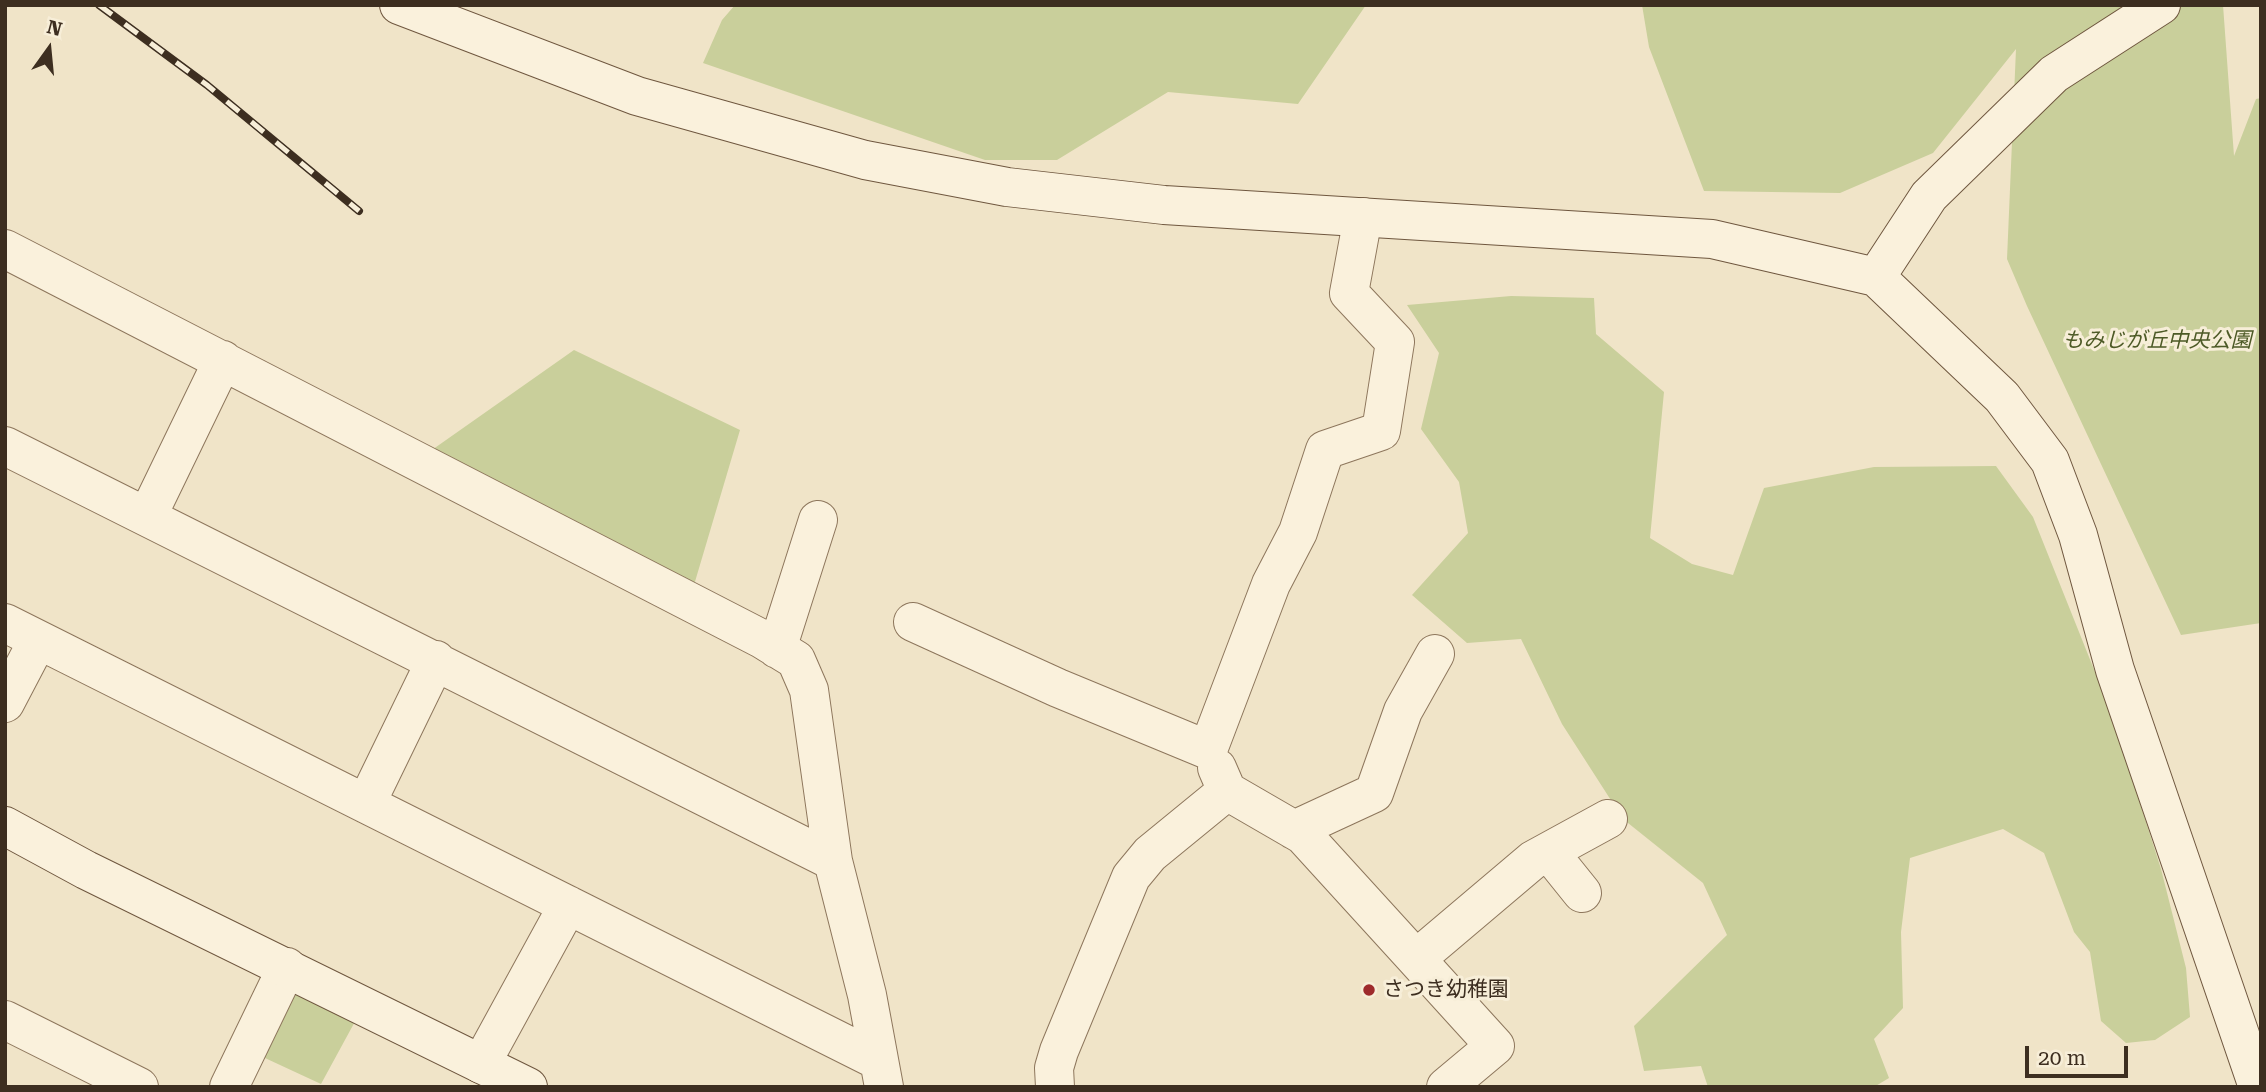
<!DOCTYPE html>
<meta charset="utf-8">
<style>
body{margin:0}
#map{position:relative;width:2266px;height:1092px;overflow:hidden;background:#f0e4c8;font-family:"Roboto Serif",serif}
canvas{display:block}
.frame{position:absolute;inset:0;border:7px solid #3d2e20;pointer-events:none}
.north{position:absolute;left:14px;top:14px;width:70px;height:70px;-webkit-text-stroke:5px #f7eed8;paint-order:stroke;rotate:15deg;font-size:19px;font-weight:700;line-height:28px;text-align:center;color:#3d2e20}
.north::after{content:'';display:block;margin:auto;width:24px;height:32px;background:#3d2e20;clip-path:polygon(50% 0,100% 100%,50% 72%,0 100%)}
.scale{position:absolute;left:2025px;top:1046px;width:103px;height:32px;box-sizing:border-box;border:4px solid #3d2e20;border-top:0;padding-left:9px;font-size:21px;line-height:24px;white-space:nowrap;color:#3d2e20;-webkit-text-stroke:5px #f7eed8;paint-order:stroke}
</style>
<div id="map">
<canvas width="2266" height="1092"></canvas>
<div class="frame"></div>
<div class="north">N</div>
<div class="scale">20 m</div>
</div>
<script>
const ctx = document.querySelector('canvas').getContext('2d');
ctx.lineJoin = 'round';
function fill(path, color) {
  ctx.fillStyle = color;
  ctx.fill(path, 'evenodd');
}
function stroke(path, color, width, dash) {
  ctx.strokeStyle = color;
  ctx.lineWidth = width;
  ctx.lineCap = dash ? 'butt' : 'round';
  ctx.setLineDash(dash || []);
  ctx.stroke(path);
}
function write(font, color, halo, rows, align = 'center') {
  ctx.font = font + ' "Roboto Serif","Noto Sans JP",serif';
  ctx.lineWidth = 6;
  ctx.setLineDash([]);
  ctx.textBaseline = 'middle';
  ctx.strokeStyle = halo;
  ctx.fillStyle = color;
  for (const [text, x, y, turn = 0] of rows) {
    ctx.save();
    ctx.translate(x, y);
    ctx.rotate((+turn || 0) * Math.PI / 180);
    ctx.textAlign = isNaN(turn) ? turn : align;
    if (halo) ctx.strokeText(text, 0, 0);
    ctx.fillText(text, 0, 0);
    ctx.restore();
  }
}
const green = new Path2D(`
 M735 5H1366L1298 104 1168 92 1057 160H985L703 63 722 20Z
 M1642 5H2223L2234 156 2256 99 2261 98V623L2181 635 2027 306 2007 259 2016 49 1933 153 1840 193 1704 191 1649 47Z
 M1511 296 1594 298 1596 334 1664 392 1650 538 1692 564 1733 575 1764 488 1874 467 1996 466 2033 517 2111 712 2161 869 2186 968 2190 1017 2155 1040 2126 1043 2101 1021 2090 952 2074 932 2044 853 2003 829 1910 858 1901 932 1903 1008 1874 1039 1889 1078 1874 1087H1708L1701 1066 1644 1071 1634 1026 1727 935 1703 883 1623 819 1562 724 1521 639 1467 643 1412 595 1468 533 1459 482 1421 429 1439 353 1407 305Z
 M574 350 740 430 694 585 429 452Z
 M289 981 358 1016 321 1084 252 1052Z`);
const street = new Path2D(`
 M5 249 762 639 796 660 809 690 833 861
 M5 446 833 861 867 995 884 1087
 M147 517 223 360
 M913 622 1058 688 1208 750 1271 584 1298 532 1325 450 1381 431 1395 342 1349 293 1363 217
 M5 623 879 1061
 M777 649 818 520
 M5 703 38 640
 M1227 791 1303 835 1416 959 1533 860 1608 819
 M366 804 436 660
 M1294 830 1374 793 1403 711 1435 654
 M1549 852 1582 893
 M1416 959 1495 1046 1446 1087
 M5 1020 139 1087
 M481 1064 568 905
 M229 1087 287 967
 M1055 1087 1054 1068 1059 1051 1131 877 1150 854 1227 791 1217 768`);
const secondary = new Path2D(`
 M399 5 637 96 865 160 1007 187 1164 205 1712 239 1876 277 2002 397 2050 461 2078 535 2115 670 2258 1087
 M1876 277 1929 196 2054 74 2161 5
 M5 826 86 870 528 1087`);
const rail = new Path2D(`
 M99 5 207 85 359 211`);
const markers = [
 [1369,990,7,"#9e2a2b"]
];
const parkNames = [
 ["もみじが丘中央公園",2157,341]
];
const poiNames = [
 ["さつき幼稚園",1383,990]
];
fill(green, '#c9cf9b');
stroke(street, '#8d765c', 40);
stroke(secondary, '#6f573f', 40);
stroke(street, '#faf1dc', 38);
stroke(secondary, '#faf1dc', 38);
stroke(rail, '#3d2e20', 8);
stroke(rail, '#f7eed8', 5, [16]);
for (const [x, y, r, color] of markers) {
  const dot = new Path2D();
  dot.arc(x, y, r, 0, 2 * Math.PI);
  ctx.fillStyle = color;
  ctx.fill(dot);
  stroke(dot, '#f7eed8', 2.5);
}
write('italic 21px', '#4d5a26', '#f7eed8', parkNames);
write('21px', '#3d2e20', '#f7eed8', poiNames, 'left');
</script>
